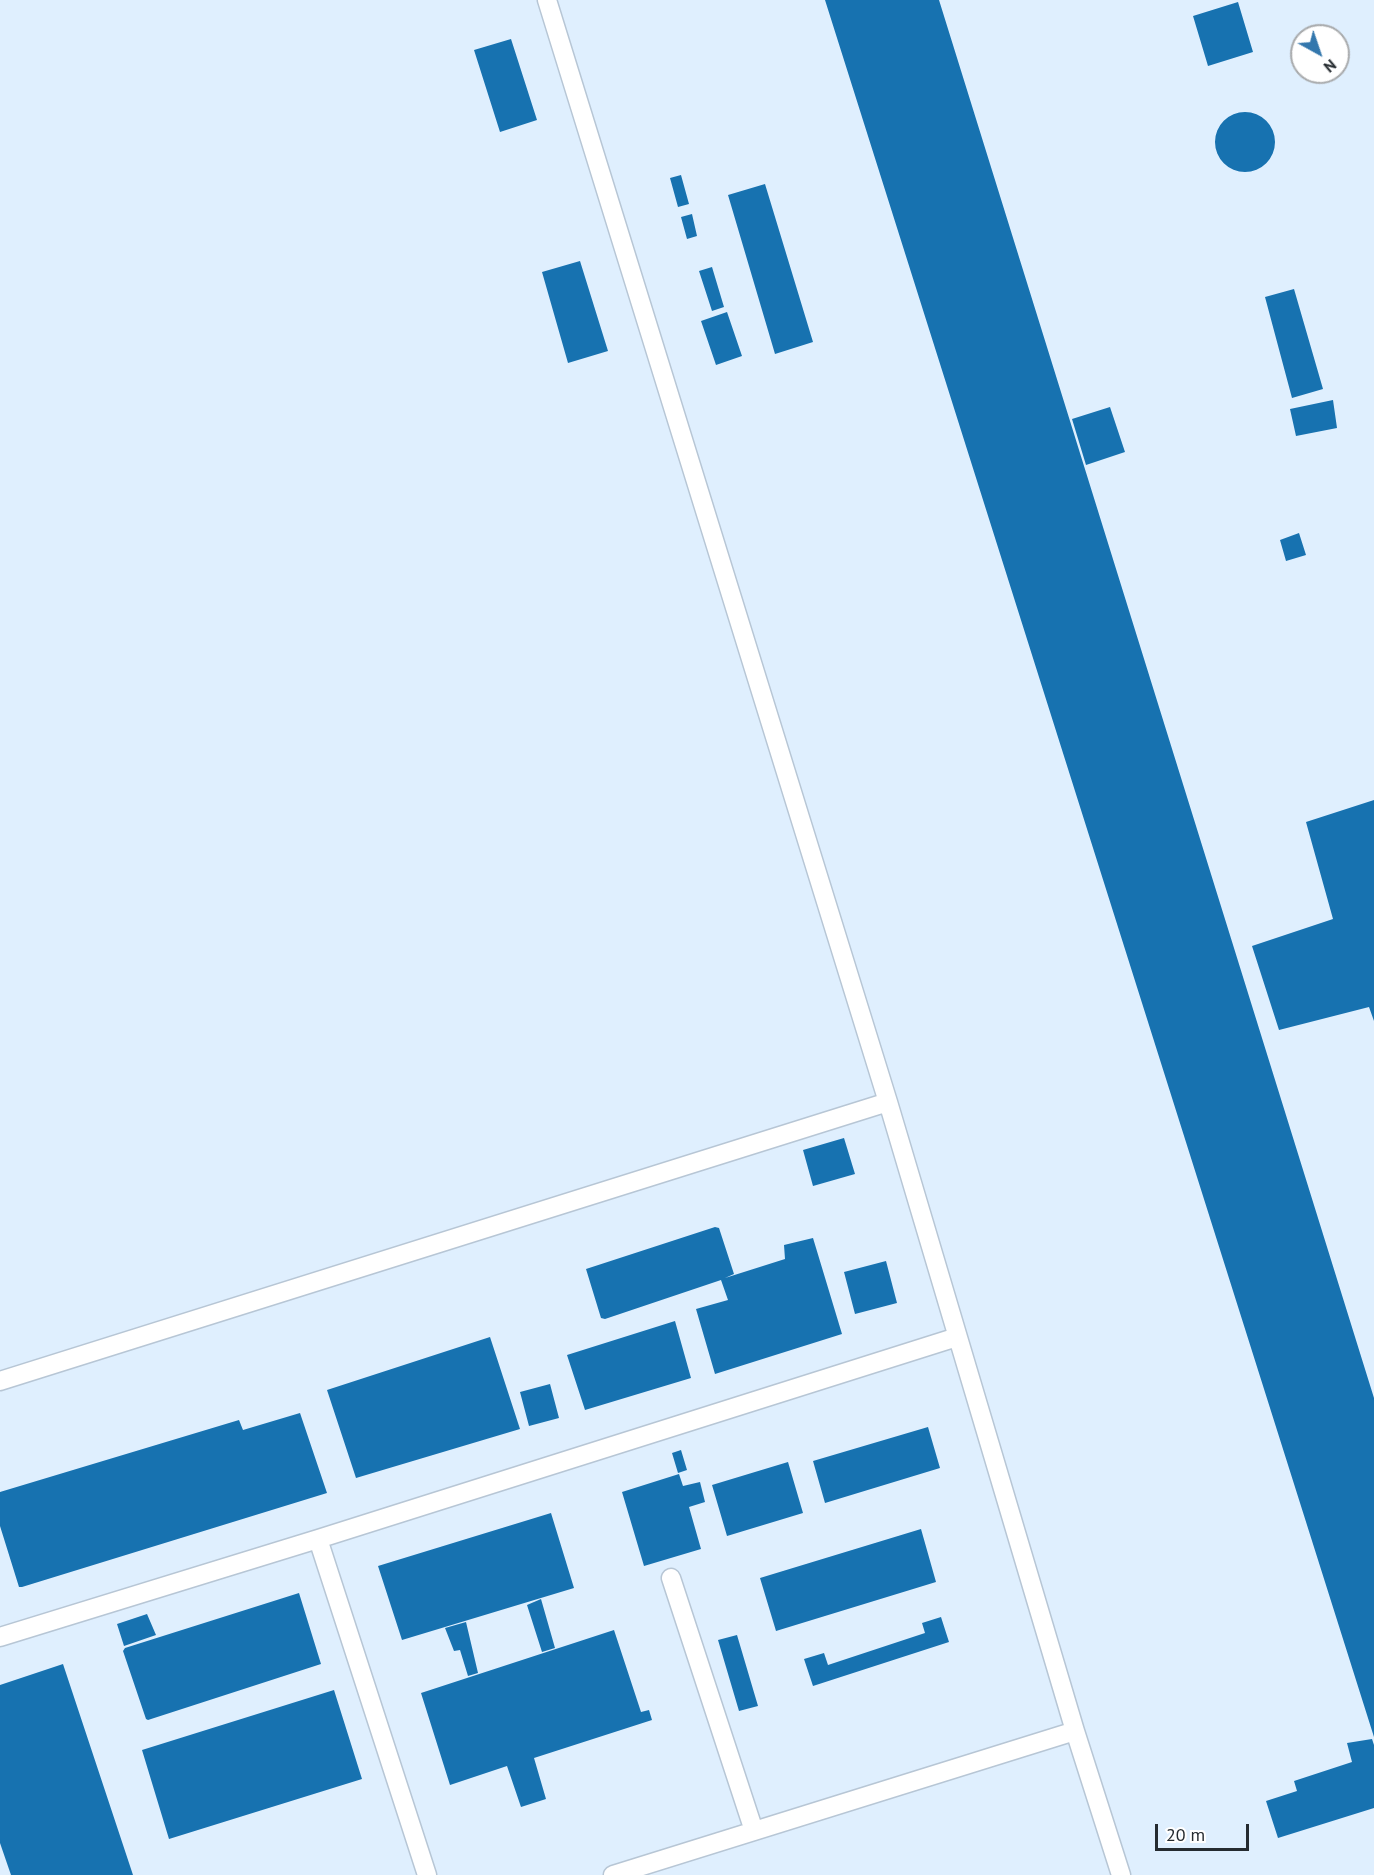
<!DOCTYPE html>
<style>
body{margin:0}
#map{position:relative;width:1374px;height:1875px;overflow:hidden;background:#dfeffe;font-family:"PT Sans",sans-serif}
canvas{display:block}
.north{position:absolute;left:1290px;top:24px;width:60px;height:60px;box-sizing:border-box;background:#fff;border:2px solid #a8aaac;border-radius:50%;rotate:140deg;font-size:16px;font-weight:700;line-height:24px;text-align:center;color:#252b30}
.north::after{content:'';display:block;margin:auto;width:21px;height:27px;background:#3377ad;clip-path:polygon(50% 0,100% 100%,50% 72%,0 100%)}
.scale{position:absolute;left:1155px;top:1824px;width:94px;height:27px;box-sizing:border-box;border:3px solid #252b30;border-top:0;padding-left:8px;font-size:18px;line-height:21px;white-space:nowrap;color:#252b30;-webkit-text-stroke:4px #fff;paint-order:stroke}
</style>
<div id="map">
<canvas width="1374" height="1875"></canvas>
<div class="north">N</div>
<div class="scale">20 m</div>
</div>
<script>
const ctx = document.querySelector('canvas').getContext('2d');
ctx.lineJoin = 'round';
function fill(path, color) {
  ctx.fillStyle = color;
  ctx.fill(path, 'evenodd');
}
function stroke(path, color, width, dash) {
  ctx.strokeStyle = color;
  ctx.lineWidth = width;
  ctx.lineCap = dash ? 'butt' : 'round';
  ctx.setLineDash(dash || []);
  ctx.stroke(path);
}
const building = new Path2D(`
 M825 0H939L1374 1398V1737Z
 M1238 2 1253 52 1208 66 1193 16Z
 M511 39 537 120 500 132 474 50Z
 M1215 142a30 30 0 1 1 60 0a30 30 0 1 1-60 0Z
 M681 175 689 204 678 207 670 178Z
 M765 184 813 342 775 354 728 195Z
 M692 214 697 236 687 239 681 217Z
 M580 261 608 351 568 363 542 272Z
 M712 267 724 307 712 311 699 271Z
 M1294 289 1323 389 1292 398 1265 297Z
 M727 312 742 356 716 365 701 321Z
 M1333 400 1337 428 1296 436 1290 409Z
 M1110 407 1125 452 1086 465 1072 419Z
 M1299 533 1306 555 1286 561 1280 540Z
 M1374 800V1021L1369 1007 1279 1030 1252 946 1333 919 1306 822Z
 M844 1138 855 1174 813 1186 803 1150Z
 M715 1227 719 1228 734 1274 725 1278 785 1259 784 1245 813 1238 842 1334 715 1374 696 1309 728 1300 721 1280 605 1319 601 1318 586 1269Z
 M886 1261 897 1303 855 1314 844 1272Z
 M675 1321 691 1378 585 1410 567 1355Z
 M490 1337 520 1429 356 1478 327 1390Z
 M550 1384 559 1418 529 1426 520 1392Z
 M300 1413 327 1493 22 1587H19L0 1526V1492L239 1420 243 1430Z
 M928 1427 940 1468 825 1503 813 1461Z
 M681 1450 687 1470 678 1473 672 1453Z
 M788 1462 803 1513 727 1536 712 1485Z
 M679 1474 683 1486 700 1482 705 1502 689 1507 701 1549 644 1566 622 1492Z
 M551 1513 574 1588 402 1640 378 1566Z
 M921 1529 936 1582 776 1631 760 1578Z
 M299 1593 321 1664 148 1720 146 1719 123 1651 125 1648Z
 M541 1599 555 1648 542 1652 527 1605Z
 M147 1614 156 1635 124 1646 117 1624Z
 M941 1617 949 1642 813 1686 804 1659 824 1653 828 1665 925 1633 922 1623Z
 M466 1622 478 1673 468 1676 460 1650 454 1651 445 1628Z
 M614 1630 641 1712 649 1710 652 1720 534 1758 546 1799 521 1807 507 1766 450 1785 421 1693Z
 M737 1635 758 1706 739 1711 718 1640Z
 M63 1664 133 1875H11L0 1843V1685Z
 M334 1690 362 1779 169 1839 142 1750Z
 M1372 1739 1374 1745V1808L1278 1838 1266 1801 1297 1791 1294 1781 1352 1762 1347 1743Z`);
const service = new Path2D(`
 M547 0 888 1102 1075 1731 1121 1875
 M0 1381 888 1102
 M318 1539 427 1875
 M671 1578 754 1831
 M0 1637 318 1539 957 1337
 M613 1875 1075 1731`);
fill(building, '#1772b0');
stroke(service, '#b7c6d5', 21);
stroke(service, '#fff', 18);
</script>
